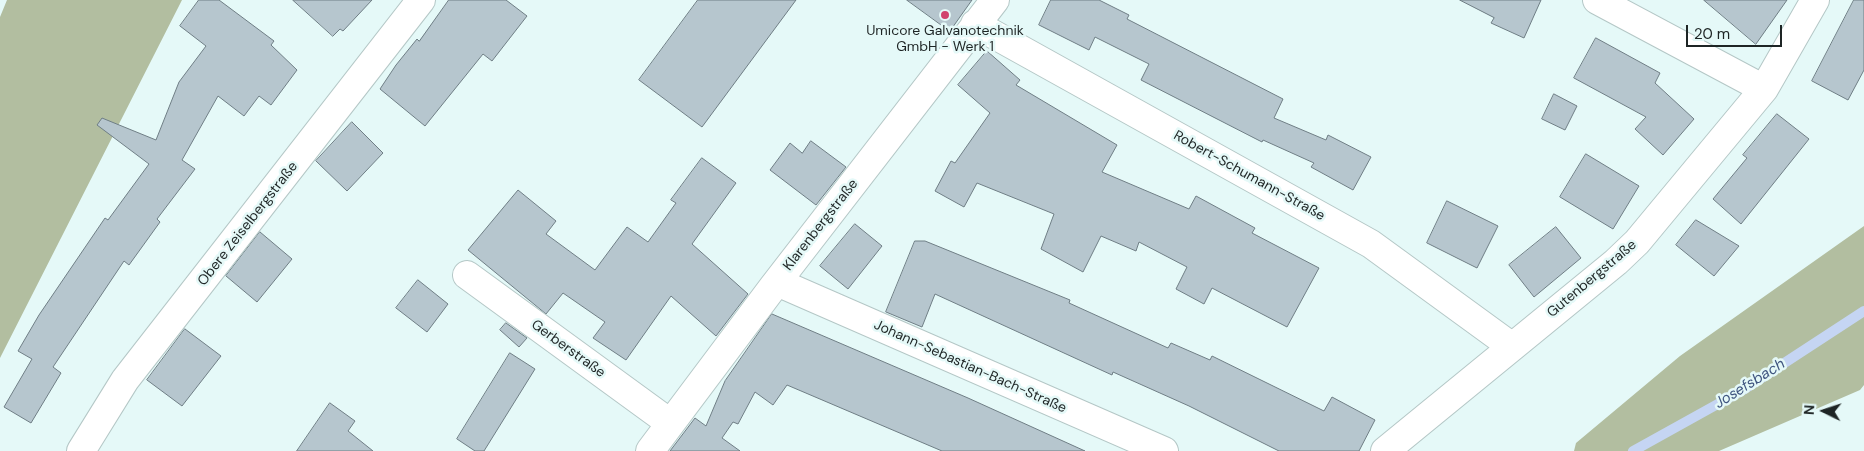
<!DOCTYPE html>
<meta charset="utf-8">
<style>
body{margin:0}
#map{position:relative;width:1864px;height:451px;overflow:hidden;background:#e5f9f8;font-family:"DM Sans",sans-serif}
canvas{display:block}
.north{position:absolute;left:1799px;top:386px;width:50px;height:50px;-webkit-text-stroke:4px #e5f9f8;paint-order:stroke;rotate:274deg;font-size:14px;font-weight:700;line-height:20px;text-align:center;color:#1e2525}
.north::after{content:'';display:block;margin:auto;width:18px;height:22px;background:#1e2525;clip-path:polygon(50% 0,100% 100%,50% 72%,0 100%)}
.scale{position:absolute;left:1686px;top:25px;width:96px;height:22px;box-sizing:border-box;border:2px solid #1e2525;border-top:0;padding-left:6px;font-size:15px;line-height:18px;white-space:nowrap;color:#1e2525;-webkit-text-stroke:4px #e5f9f8;paint-order:stroke}
</style>
<div id="map">
<canvas width="1864" height="451"></canvas>
<div class="north">N</div>
<div class="scale">20 m</div>
</div>
<script>
const ctx = document.querySelector('canvas').getContext('2d');
ctx.lineJoin = 'round';
function fill(path, color) {
  ctx.fillStyle = color;
  ctx.fill(path, 'evenodd');
}
function stroke(path, color, width, dash) {
  ctx.strokeStyle = color;
  ctx.lineWidth = width;
  ctx.lineCap = dash ? 'butt' : 'round';
  ctx.setLineDash(dash || []);
  ctx.stroke(path);
}
function write(font, color, halo, rows, align = 'center') {
  ctx.font = font + ' "DM Sans",sans-serif';
  ctx.lineWidth = 5;
  ctx.setLineDash([]);
  ctx.textBaseline = 'middle';
  ctx.strokeStyle = halo;
  ctx.fillStyle = color;
  for (const [text, x, y, turn = 0] of rows) {
    ctx.save();
    ctx.translate(x, y);
    ctx.rotate((+turn || 0) * Math.PI / 180);
    ctx.textAlign = isNaN(turn) ? turn : align;
    if (halo) ctx.strokeText(text, 0, 0);
    ctx.fillText(text, 0, 0);
    ctx.restore();
  }
}
const forest = new Path2D(`
 M7 0H182L0 358V17Z
 M1864 226V385L1860 390 1719 451H1574L1576 443 1680 356Z`);
const stream = new Path2D(`
 M1633 451 1743 390 1864 311`);
const building = new Path2D(`
 M199 0H219L274 41 271 45 297 70 271 105 259 96 244 116 218 96 182 160 195 169 157 219 160 222 129 265 124 261 53 367 61 373 31 423 4 407 32 359 18 351 39 315 105 218 108 220 149 164 97 125 102 118 156 140 179 82 206 46 180 26Z
 M293 0H372L343 31 340 29 333 36Z
 M449 0H506L527 16 492 61 483 54 425 126 380 89 396 65 417 39 419 41Z
 M698 0H796L702 127 639 80Z
 M907 0H972L950 31Z
 M1051 0H1099L1129 15 1127 19 1283 99 1274 118 1326 140 1328 135 1371 157 1353 190 1311 167 1314 163 1263 140 1262 142 1141 80 1149 64 1095 37 1089 50 1039 25Z
 M1460 0H1541L1524 38 1491 23 1494 18Z
 M1704 0H1787L1756 44Z
 M1854 0H1864V70L1848 100 1812 81Z
 M1596 38 1660 73 1655 83 1694 119 1663 155 1635 129 1646 117 1574 78Z
 M987 51 1020 80 1016 85 1117 145 1102 172 1189 209 1196 196 1255 228 1252 233 1319 268 1287 327 1212 288 1204 304 1176 289 1187 267 1139 242 1136 251 1101 236 1083 272 1041 249 1054 214 977 183 964 207 935 191 951 161 955 163 990 113 958 85Z
 M1554 94 1577 106 1565 130 1542 119Z
 M1777 114 1809 139 1741 224 1713 199 1747 158 1743 155Z
 M352 122 383 153 347 191 316 161Z
 M811 141 846 167 816 205 770 170 790 143 802 153Z
 M1586 154 1639 186 1613 229 1560 197Z
 M702 158 736 183 692 244 748 294 716 336 671 296 626 360 593 338 605 322 563 293 546 314 468 250 518 190 556 221 546 234 595 270 627 227 648 242 676 203 671 200Z
 M1447 201 1498 226 1477 268 1427 243Z
 M1696 220 1739 246 1714 276 1676 245Z
 M855 224 882 246 848 289 820 266Z
 M1556 227 1581 258 1534 297 1509 265Z
 M260 232 292 259 257 302 226 276Z
 M915 241H925L1070 300 1069 303 1168 348 1171 343 1210 360 1212 356 1324 411 1332 397 1375 420 1359 451H1279L1189 406 1113 372 1112 375 935 294 922 327 886 312Z
 M418 280 448 304 427 332 396 308Z
 M772 314 968 398 1085 451H942L787 385 773 405 755 392 738 424 733 422 722 438 740 451H670L695 418 706 426 725 381Z
 M506 323 527 338 519 347 500 330Z
 M185 329 221 356 182 406 147 380Z
 M510 353 535 369 484 451H475L457 439Z
 M330 403 355 421 348 431 373 451H297Z`);
const minor = new Path2D(`
 M1597 0 1764 89
 M975 24 1371 244 1511 346
 M467 275 670 423
 M777 282 1164 451
 M81 451 125 380 421 0
 M650 451 773 287 995 0
 M1385 451 1616 262 1637 242 1764 89 1815 0`);
const markers = [
 [945,15,5,"#d1436d"]
];
const poiNames = [
 ["Umicore Galvanotechnik",945,31],
 ["GmbH - Werk 1",945,47]
];
const streetNames = [
 ["Robert-Schumann-Straße",1249,176,29],
 ["Obere Zeiselbergstraße",248,224,-52],
 ["Klarenbergstraße",821,225,-52],
 ["Gutenbergstraße",1592,279,-40],
 ["Gerberstraße",568,349,36],
 ["Johann-Sebastian-Bach-Straße",970,367,24]
];
const waterNames = [
 ["Josefsbach",1750,384,-32]
];
fill(forest, '#b2bea0');
stroke(stream, '#c5d5f3', 10);
fill(building, '#b6c6ce');
stroke(building, '#6f7e85', 1);
stroke(minor, '#b4c7c6', 30);
stroke(minor, '#fff', 28);
for (const [x, y, r, color] of markers) {
  const dot = new Path2D();
  dot.arc(x, y, r, 0, 2 * Math.PI);
  ctx.fillStyle = color;
  ctx.fill(dot);
  stroke(dot, '#e5f9f8', 2);
}
write('14px', '#1e2525', '#e5f9f8', poiNames);
write('14px', '#1e2525', '#e5f9f8', streetNames);
write('italic 15px', '#405680', '#e5f9f8', waterNames);
</script>
